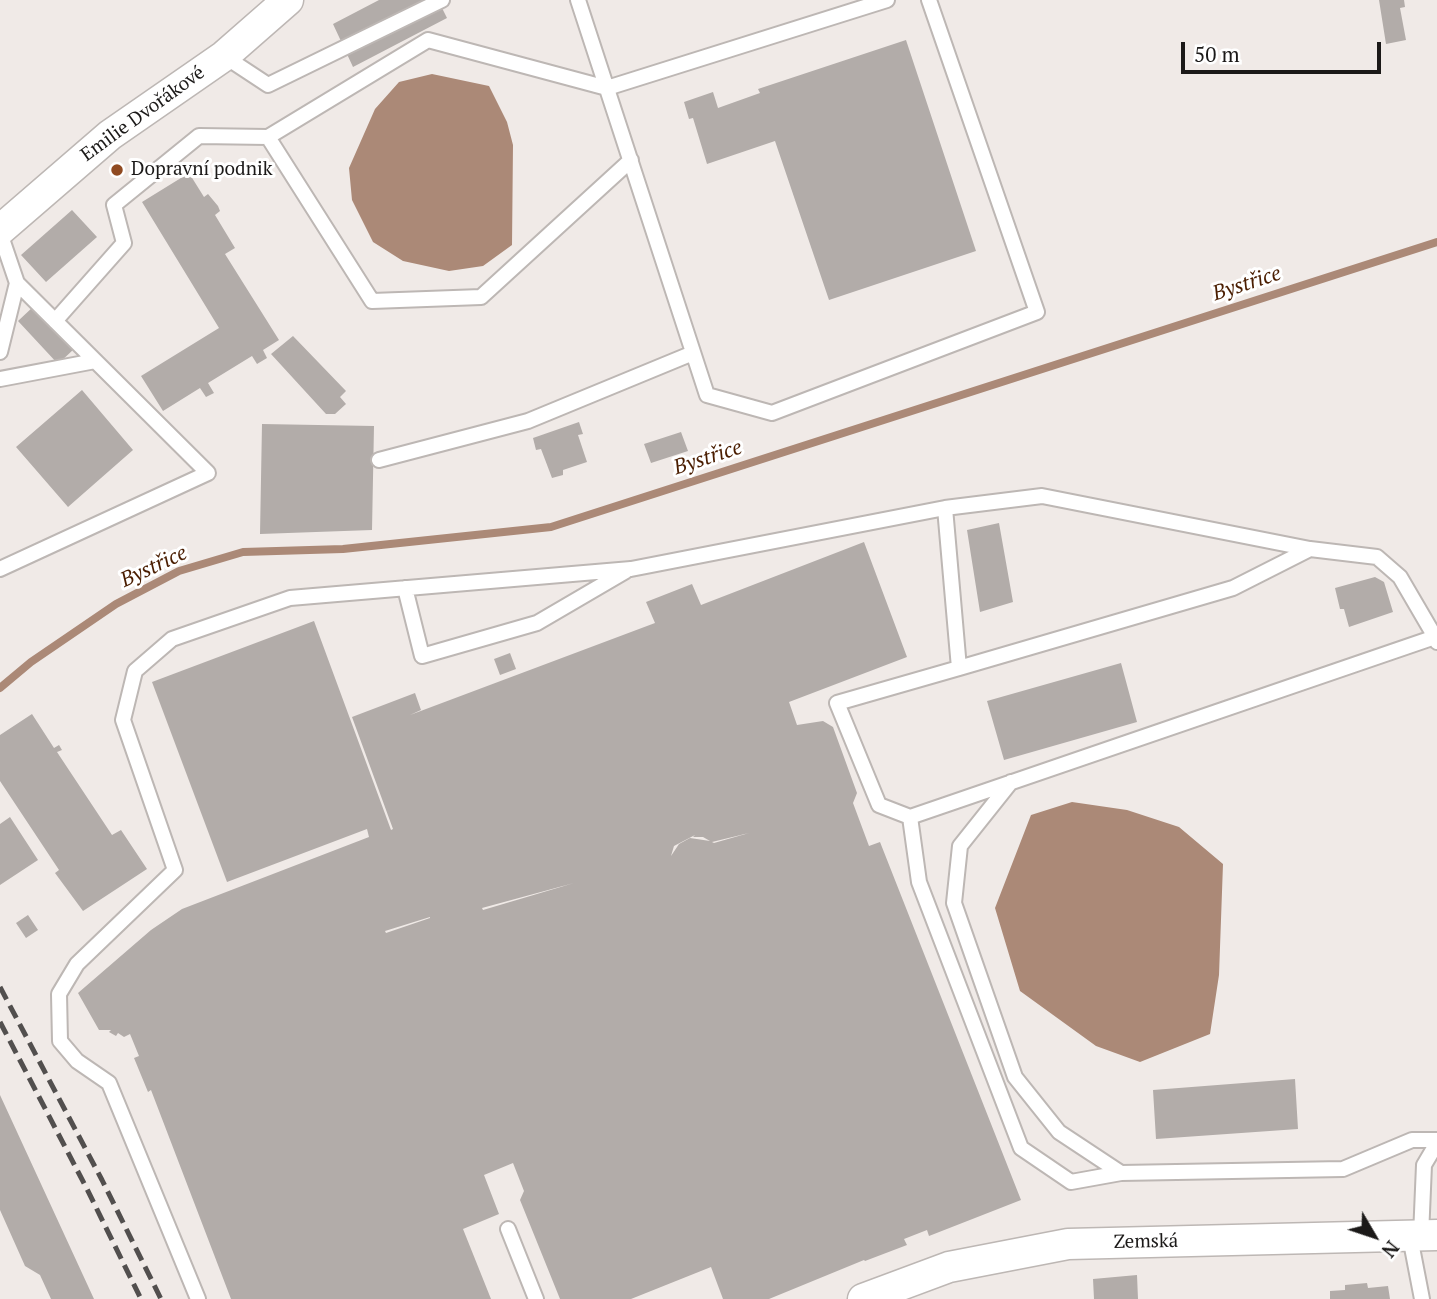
<!DOCTYPE html>
<meta charset="utf-8">
<style>
body{margin:0}
#map{position:relative;width:1437px;height:1299px;overflow:hidden;background:#f0eae7;font-family:"PT Serif",serif}
canvas{display:block}
.north{position:absolute;left:1339px;top:1201px;width:70px;height:70px;-webkit-text-stroke:5px #fff;paint-order:stroke;rotate:129deg;font-size:19px;font-weight:700;line-height:28px;text-align:center;color:#1b1918}
.north::after{content:'';display:block;margin:auto;width:24px;height:32px;background:#1b1918;clip-path:polygon(50% 0,100% 100%,50% 72%,0 100%)}
.scale{position:absolute;left:1181px;top:42px;width:200px;height:32px;box-sizing:border-box;border:4px solid #1b1918;border-top:0;padding-left:9px;font-size:21px;line-height:24px;white-space:nowrap;color:#1b1918;-webkit-text-stroke:5px #fff;paint-order:stroke}
</style>
<div id="map">
<canvas width="1437" height="1299"></canvas>
<div class="north">N</div>
<div class="scale">50 m</div>
</div>
<script>
const ctx = document.querySelector('canvas').getContext('2d');
ctx.lineJoin = 'round';
function fill(path, color) {
  ctx.fillStyle = color;
  ctx.fill(path, 'evenodd');
}
function stroke(path, color, width, dash) {
  ctx.strokeStyle = color;
  ctx.lineWidth = width;
  ctx.lineCap = dash ? 'butt' : 'round';
  ctx.setLineDash(dash || []);
  ctx.stroke(path);
}
function write(font, color, halo, rows, align = 'center') {
  ctx.font = font + ' "PT Serif",serif';
  ctx.lineWidth = 6;
  ctx.setLineDash([]);
  ctx.textBaseline = 'middle';
  ctx.strokeStyle = halo;
  ctx.fillStyle = color;
  for (const [text, x, y, turn = 0] of rows) {
    ctx.save();
    ctx.translate(x, y);
    ctx.rotate((+turn || 0) * Math.PI / 180);
    ctx.textAlign = isNaN(turn) ? turn : align;
    if (halo) ctx.strokeText(text, 0, 0);
    ctx.fillText(text, 0, 0);
    ctx.restore();
  }
}
const water = new Path2D(`
 M432 74 489 86 507 122 513 145 512 245 483 266 449 271 403 261 373 242 352 200 349 168 375 109 399 82Z
 M1072 802 1127 810 1179 827 1223 864 1219 975 1210 1034 1140 1062 1096 1046 1020 991 995 908 1031 815Z`);
const stream = new Path2D(`
 M0 688 31 662 116 604 179 571 243 552 343 549 551 527 1437 242`);
const building = new Path2D(`
 M379 0H438L447 18 353 67 333 24Z
 M1379 0H1404L1405 7 1400 8 1406 40 1386 44Z
 M906 40 976 251 829 300 775 141 707 164 693 118 689 119 684 102 713 92 718 108 760 93 758 89Z
 M189 173 204 197 208 194 218 206 220 211 215 215 235 248 225 254 279 340 263 350 267 358 257 364 252 356 208 383 214 393 206 397 200 388 163 411 141 376 219 328 142 202Z
 M72 210 97 237 46 282 21 255Z
 M34 306 74 349 58 364 18 321Z
 M293 336 346 391 340 397 346 404 335 414H326L271 354Z
 M82 390 133 450 68 507 16 447Z
 M579 422 583 434 578 435 587 462 563 470V475L552 478 541 449 536 450 533 438Z
 M262 424 374 426 372 530 260 534Z
 M681 432 688 451 651 463 644 444Z
 M999 523 1013 602 980 612 967 530Z
 M864 542 907 657 789 702 797 725 823 721 833 727 857 793 853 803 869 846 880 842 1021 1200 929 1236 927 1230 904 1239 907 1245 865 1261 864 1260 769 1299H723L711 1267 631 1299H560L520 1200 524 1191 513 1163 484 1175 499 1214 463 1229 491 1299H231L151 1090 148 1092 134 1058 139 1056 130 1034 124 1037 118 1033 116 1036 109 1032 111 1030H99L78 993 151 930 182 909 369 837 367 829 227 882 152 682 314 621 391 830 393 829 352 717 415 693 421 710 410 715 655 623 646 602 692 584 701 605ZM749 833 714 843 712 842ZM695 835 693 837H703L710 841 690 838 679 844 671 856 674 846ZM574 883 483 910 482 908ZM430 917V918L386 933 385 931Z
 M1375 577 1384 582 1393 612 1349 627 1344 609H1340L1335 588Z
 M510 653 516 669 500 675 494 659Z
 M1121 663 1137 722 1004 760 987 701Z
 M32 714 54 748 59 745 62 750 57 752 112 835 121 830 147 869 83 911 55 873 59 870 0 781V735Z
 M10 817 38 860 0 885V824Z
 M28 915 38 930 26 938 16 923Z
 M1295 1079 1298 1129 1156 1139 1153 1090Z
 M0 1095 94 1299H51L40 1275 25 1266 0 1210Z
 M1137 1275 1138 1299H1094L1093 1279Z
 M1367 1283 1368 1288 1388 1286 1390 1299H1330V1291L1345 1290V1285Z`);
const lane = new Path2D(`
 M578 0 707 395 772 413 1037 312 929 0
 M224 56 268 85 442 0
 M631 160 481 297 372 301 268 137 428 40 607 88 887 0
 M0 233 17 283 208 473 0 569
 M55 321 124 243 114 205 199 136 268 137
 M0 352 17 283
 M0 379 95 361
 M379 460 528 421 693 353
 M945 508 959 668 1233 588 1310 549
 M405 588 422 656 537 623 626 571
 M1011 782 960 846 954 903 1015 1077 1059 1132 1121 1173 1343 1169 1412 1140H1437
 M910 817 879 805 837 703 959 668
 M1121 1173 1071 1182 1021 1148 919 882 910 817 1435 637 1437 642
 M508 1229 536 1299
 M1421 1236 1424 1165 1437 1143
 M1410 1237 1422 1299
 M198 1299 109 1083 77 1061 60 1041 59 994 77 964 175 870 123 720 135 671 172 639 290 598 631 569 945 508 1042 496 1310 549 1377 557 1400 577 1435 637`);
const street = new Path2D(`
 M0 230 110 135 224 56 288 0
 M863 1299 949 1267 1068 1244 1437 1235`);
const rail = new Path2D(`
 M0 987 102 1180 161 1299
 M0 1022 87 1189 141 1299`);
const markers = [
 [117,170,7,"#904a21"]
];
const streetNames = [
 ["Emilie Dvořákové",143,114,-36],
 ["Zemská",1146,1242,-1]
];
const poiNames = [
 ["Dopravní podnik",131,170]
];
const waterNames = [
 ["Bystřice",1247,284,-18],
 ["Bystřice",708,458,-18],
 ["Bystřice",154,567,-25]
];
fill(water, '#ab8977');
stroke(stream, '#ab8977', 8);
fill(building, '#b2aca9');
stroke(lane, '#bdb7b4', 18);
stroke(street, '#bdb7b4', 33);
stroke(lane, '#fff', 14);
stroke(street, '#fff', 30);
stroke(rail, '#524f4e', 5, [14, 7]);
for (const [x, y, r, color] of markers) {
  const dot = new Path2D();
  dot.arc(x, y, r, 0, 2 * Math.PI);
  ctx.fillStyle = color;
  ctx.fill(dot);
  stroke(dot, '#fff', 2.5);
}
write('19px', '#1b1918', '#fff', streetNames);
write('19px', '#1b1918', '#fff', poiNames, 'left');
write('italic 21px', '#4a1d00', '#fff', waterNames);
</script>
